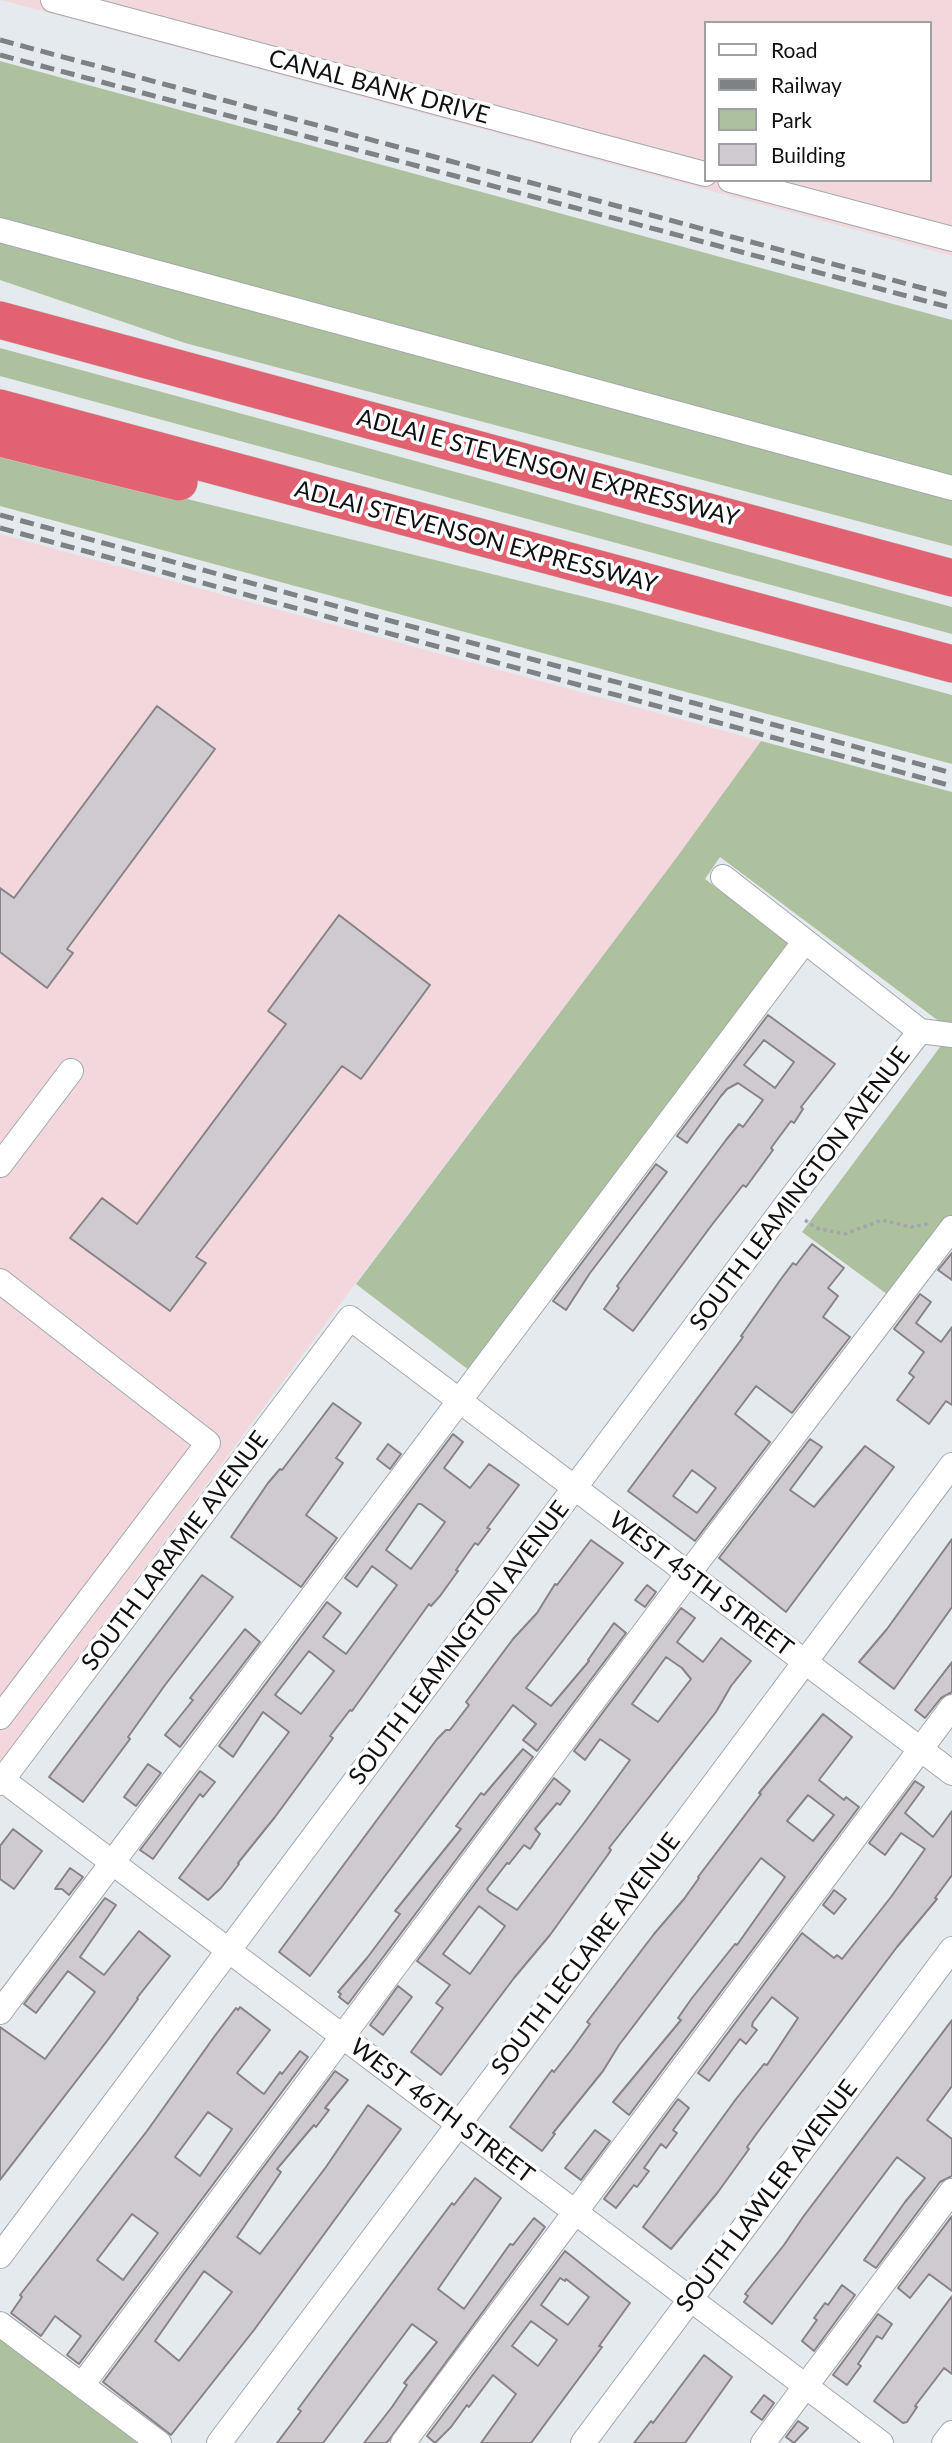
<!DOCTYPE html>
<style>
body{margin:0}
#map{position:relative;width:952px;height:2443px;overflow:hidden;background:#e5eaef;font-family:Lato,sans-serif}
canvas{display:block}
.legend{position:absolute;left:704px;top:21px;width:228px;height:161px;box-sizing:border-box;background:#fff;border:2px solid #9fa0a1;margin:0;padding:9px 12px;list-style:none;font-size:21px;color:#0f1113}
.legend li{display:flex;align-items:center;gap:14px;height:35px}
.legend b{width:35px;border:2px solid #9fa0a1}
</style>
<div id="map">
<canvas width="952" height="2443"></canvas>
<ul class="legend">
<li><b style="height:9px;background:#fff"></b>Road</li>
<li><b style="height:9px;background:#7e8285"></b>Railway</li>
<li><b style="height:19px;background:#adc19f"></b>Park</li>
<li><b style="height:19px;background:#cfcacf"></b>Building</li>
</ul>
</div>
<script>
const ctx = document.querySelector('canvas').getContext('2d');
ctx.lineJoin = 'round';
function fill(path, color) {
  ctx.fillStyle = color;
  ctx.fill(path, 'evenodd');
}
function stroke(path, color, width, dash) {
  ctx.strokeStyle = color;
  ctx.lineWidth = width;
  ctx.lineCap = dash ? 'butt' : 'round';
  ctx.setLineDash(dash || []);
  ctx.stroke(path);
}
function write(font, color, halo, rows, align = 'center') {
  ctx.font = font + ' Lato,sans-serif';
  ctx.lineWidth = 7;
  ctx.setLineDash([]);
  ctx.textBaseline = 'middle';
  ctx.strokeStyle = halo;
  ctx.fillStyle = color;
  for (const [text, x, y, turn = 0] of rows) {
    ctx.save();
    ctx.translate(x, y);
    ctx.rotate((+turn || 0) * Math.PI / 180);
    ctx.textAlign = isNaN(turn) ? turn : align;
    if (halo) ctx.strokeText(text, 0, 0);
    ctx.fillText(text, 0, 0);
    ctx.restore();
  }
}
const industrial = new Path2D(`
 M1 0H952V256L786 211ZM705 23H929V180H705Z
 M0 534 761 741 677 857 355 1284 0 1763Z`);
const green = new Path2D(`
 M0 61 952 320V546L185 343 0 280Z
 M0 348 952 607V634L0 376Z
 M0 453 618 605 952 695V764L0 506Z
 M761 741 952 792V1217L891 1297 802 1232 952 1031 720 857 705 879 790 943 470 1371 356 1284 677 857Z
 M0 2331 149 2443H0Z`);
const building = new Path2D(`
 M157 706 215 749 67 949 73 953 47 988 0 952V888L14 898Z
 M339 915 430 985 361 1079 342 1066 196 1257 206 1263 170 1311 70 1238 102 1198 137 1224 286 1024 268 1011Z
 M768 1015 835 1064 801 1107 803 1109 794 1123 791 1121 771 1148 773 1150 746 1187 743 1185 711 1226 633 1331 604 1309 619 1288 617 1286 726 1140 739 1124 743 1127 763 1100 738 1083 727 1089 721 1096 687 1143 677 1136ZM764 1040 794 1062 775 1088 744 1065Z
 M656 1164 667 1172 590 1273 566 1310 553 1301Z
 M812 1244 844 1268 828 1288 838 1296 823 1317 850 1337 792 1413 756 1386 735 1414 770 1442 695 1541 628 1491 738 1344 743 1337 741 1336 781 1279 793 1263 796 1265ZM692 1470 716 1488 697 1513 673 1496Z
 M952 1253V1280L938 1270Z
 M920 1294 931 1302 916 1323 941 1342 952 1327V1405L946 1401 929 1424 897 1400 914 1377 909 1373 924 1352 894 1329Z
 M333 1403 361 1423 336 1458 343 1463 306 1515 337 1538 301 1587 231 1537 268 1483 280 1469 282 1470Z
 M453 1434 463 1442 444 1468 470 1488 489 1464 519 1485 487 1528 490 1529 478 1545 475 1543 456 1570 458 1571 440 1596 431 1606 429 1604 352 1711 350 1710 330 1736 333 1738 275 1817 238 1863 239 1864 221 1888 208 1900 179 1878 289 1732 263 1712 233 1757 219 1746 327 1602 341 1613 323 1637 346 1654 397 1585 372 1566 357 1587 345 1578ZM418 1504H421L445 1522 411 1569 386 1550ZM309 1651 334 1671 301 1714 275 1695Z
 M810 1439 822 1447 790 1490 814 1507 865 1446 894 1467 786 1612 719 1558Z
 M388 1444 401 1454 390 1469 377 1459Z
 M952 1539V1607L894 1689 859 1662 887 1629Z
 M591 1540 623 1563 526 1688 551 1706 589 1661 588 1660 614 1623 626 1633 537 1751 523 1740 536 1724 513 1705 310 1976 279 1952 437 1739 446 1730H450L469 1705 466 1702 513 1639 537 1613 555 1584 557 1585Z
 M202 1575 233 1597 165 1685 128 1737 130 1739 83 1802 49 1777Z
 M647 1585 656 1592 645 1607 635 1600Z
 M681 1608 695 1618 677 1642 703 1662 721 1638 751 1661 731 1686 716 1712 609 1848 611 1850 607 1856 550 1935 514 1978 441 2075 411 2052 443 2008 436 2003 450 1985 417 1961 554 1778 570 1791 560 1805 557 1803 535 1829 540 1834 530 1849 524 1845 509 1864 507 1863 487 1889 489 1892 517 1910 584 1823 630 1760 600 1739 585 1760 574 1751ZM666 1657 682 1668 691 1679 658 1722 632 1704ZM479 1906 505 1926 470 1974 443 1954Z
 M245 1629 260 1642 180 1747 165 1735 193 1700 190 1698Z
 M952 1662V1692L941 1698 925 1718 915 1710Z
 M823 1714 852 1737 819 1780 844 1800 846 1797 859 1807 629 2115 613 2102 681 2020 678 2018 692 1998 735 1944 737 1945 785 1877 761 1858 619 2045 603 2071 553 2133 555 2134 542 2151 510 2127 552 2070 554 2072 572 2049 590 2024 587 2022 654 1934 684 1899 699 1878 698 1877 761 1794 759 1793ZM808 1795 834 1815 813 1841 787 1821Z
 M523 1749 533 1757 348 2004 339 1997 341 1994 338 1992 367 1958 400 1914 395 1911 461 1829 456 1826 481 1793 484 1795Z
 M148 1764 161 1773 136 1806 124 1797Z
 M200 1771 215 1782 203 1797 200 1794 153 1859 140 1850Z
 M915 1781 924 1787 905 1813 933 1837 952 1811V1875L935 1898 937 1899 897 1947 757 2133 747 2147 749 2149 718 2192 671 2249 643 2227 736 2099 764 2064 767 2065 798 2018 772 1997 753 2022 752 2026 757 2030 746 2044 740 2039 709 2081 698 2073 802 1933 834 1958 837 1955 842 1959 891 1897 925 1849 901 1833 885 1855 869 1843Z
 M13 1829 42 1851 14 1889 0 1879V1846Z
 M70 1868 83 1877 69 1895 62 1889H55Z
 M834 1890 846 1899 834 1914 823 1905Z
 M105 1898 116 1905 80 1957 104 1975 139 1931 170 1956 137 1998 138 1999 107 2041 0 2180V2027L45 2059 95 1992 68 1971 36 2013 24 2004Z
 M398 1986 412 1997 383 2035 370 2025Z
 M240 2007 270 2030 237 2073 261 2092 264 2094 280 2072 282 2074 300 2051 308 2057 79 2364 67 2355 81 2336 55 2316 41 2336 11 2313 22 2297 20 2295 147 2131 214 2037 236 2008 238 2010ZM208 2112 232 2129 200 2176 175 2157ZM132 2214 158 2233 123 2280 97 2260Z
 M952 2020V2086L927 2120 952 2139V2176L940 2182 876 2268 864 2260 905 2202 925 2178 897 2157 772 2324 744 2302 748 2296 745 2294 784 2245 803 2217Z
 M335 2071 348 2080 325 2108 329 2110 316 2127 314 2125 277 2169 281 2172 237 2237 260 2254 326 2167 368 2105 401 2129 254 2330 171 2435 103 2382ZM204 2271 232 2292 179 2361 155 2341Z
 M678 2099 689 2108 673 2130 677 2133 666 2148 661 2144 644 2168 649 2171 637 2187 634 2185 616 2208 604 2199Z
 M595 2130 610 2141 581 2180 565 2168Z
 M475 2178 501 2198 438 2289 464 2309 510 2244 513 2245 534 2218 545 2227 389 2440 386 2443H364L392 2407 407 2385 404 2383 437 2342 412 2324 323 2443H277L301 2411 298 2409 332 2363 452 2203 454 2205Z
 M952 2216V2291L929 2274 910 2298 898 2288Z
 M565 2251 630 2303 599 2346 602 2347 531 2443H481L516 2394 493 2375 469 2407 467 2405 451 2427 435 2443 427 2436ZM560 2278 565 2281 566 2279 589 2297 568 2325 541 2305ZM531 2321 557 2340 538 2366 512 2346Z
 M842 2285 855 2295 814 2351 802 2341 817 2320 814 2318 825 2303 828 2305Z
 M952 2296V2374L944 2368 915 2406 917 2407 907 2422 903 2423 874 2401Z
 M878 2314 892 2324 882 2339 877 2336 858 2364 861 2366 847 2385 833 2375Z
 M704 2355 732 2377 685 2443H634L651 2421 653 2423Z
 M764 2395 774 2403 762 2420 751 2412Z
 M798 2421 808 2428 794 2443 786 2437Z`);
const path = new Path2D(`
 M805 1220 816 1228 845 1234 882 1220 911 1227 928 1224`);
const minor = new Path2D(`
 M53 0 705 174
 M730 180 952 239
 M0 230 952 488
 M723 877 920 1031
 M920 1031 952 1035
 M0 1165 71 1071
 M0 1281 208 1443 0 1717
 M3 1780 881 2443
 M0 1783 350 1318 952 1773
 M0 2012 805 941
 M0 2256 786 1205 920 1031
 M0 2324 159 2443
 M82 2385 688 1574 952 1228
 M219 2443C463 2116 710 1793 952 1465
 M403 2443 952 1707
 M583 2443 952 1949
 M763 2443 952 2191
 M944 2443 952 2433`);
const highway = new Path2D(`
 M0 320 952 578
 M0 408 952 664
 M0 438 179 482`);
const rail = new Path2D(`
 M0 40 952 296
 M0 55 952 308
 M0 515 952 773
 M0 528 952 786`);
const streetNames = [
 ["CANAL BANK DRIVE",379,87,15],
 ["ADLAI E STEVENSON EXPRESSWAY",548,468,15],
 ["ADLAI STEVENSON EXPRESSWAY",476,537,15],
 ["SOUTH LEAMINGTON AVENUE",800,1189,-53],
 ["SOUTH LARAMIE AVENUE",175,1551,-53],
 ["WEST 45TH STREET",701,1584,37],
 ["SOUTH LEAMINGTON AVENUE",459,1643,-53],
 ["SOUTH LECLAIRE AVENUE",586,1954,-53],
 ["WEST 46TH STREET",442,2111,37],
 ["SOUTH LAWLER AVENUE",767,2196,-53]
];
fill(industrial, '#f2d8dd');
fill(green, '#adc19f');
fill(building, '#cfcacf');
stroke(building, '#878387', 2);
stroke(minor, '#a2a7ac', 26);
stroke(highway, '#c5c6c6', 38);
stroke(path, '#a3a7ab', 3.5, [3.5, 3.5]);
stroke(minor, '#fff', 24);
stroke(highway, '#e26272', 37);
stroke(rail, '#7e8285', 5, [14, 7]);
write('24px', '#0f1113', '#fff', streetNames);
</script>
